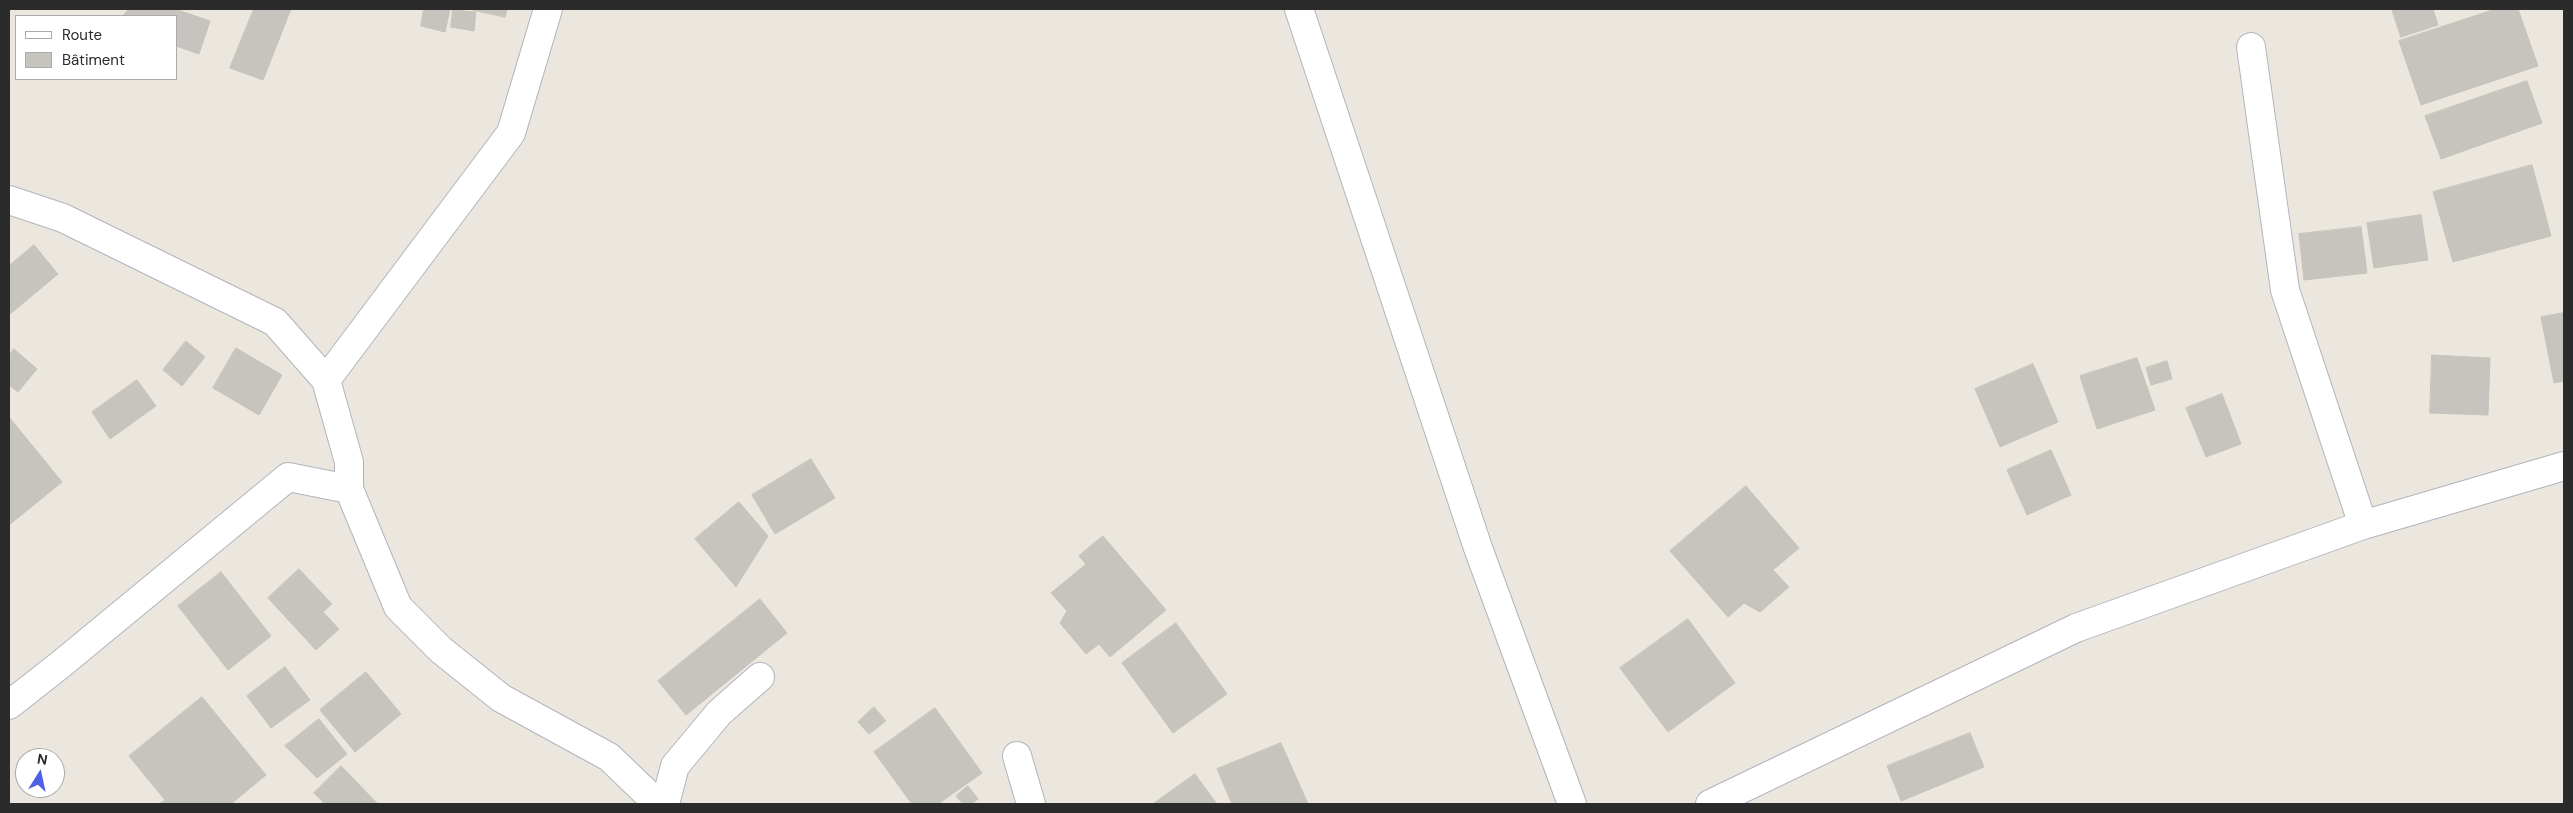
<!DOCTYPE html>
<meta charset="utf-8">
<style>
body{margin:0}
#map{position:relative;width:2573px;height:813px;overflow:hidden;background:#ebe7df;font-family:"DM Sans",sans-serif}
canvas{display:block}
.frame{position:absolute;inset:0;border:10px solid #2b2b2b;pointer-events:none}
.legend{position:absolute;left:15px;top:15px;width:162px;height:65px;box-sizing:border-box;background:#fff;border:1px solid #aaa;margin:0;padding:6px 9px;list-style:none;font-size:15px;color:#2b2b2b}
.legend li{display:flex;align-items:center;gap:10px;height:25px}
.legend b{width:25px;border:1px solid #aaa}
.north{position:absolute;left:15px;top:748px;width:50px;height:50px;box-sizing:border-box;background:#fff;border:1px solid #aaa;border-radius:50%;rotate:10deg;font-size:14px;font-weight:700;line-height:20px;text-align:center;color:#2b2b2b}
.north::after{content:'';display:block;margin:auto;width:18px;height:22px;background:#4f60e7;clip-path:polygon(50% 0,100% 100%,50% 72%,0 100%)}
</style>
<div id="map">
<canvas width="2573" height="813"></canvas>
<div class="frame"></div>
<ul class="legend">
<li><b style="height:6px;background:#fff"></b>Route</li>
<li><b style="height:14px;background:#c7c3be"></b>Bâtiment</li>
</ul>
<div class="north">N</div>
</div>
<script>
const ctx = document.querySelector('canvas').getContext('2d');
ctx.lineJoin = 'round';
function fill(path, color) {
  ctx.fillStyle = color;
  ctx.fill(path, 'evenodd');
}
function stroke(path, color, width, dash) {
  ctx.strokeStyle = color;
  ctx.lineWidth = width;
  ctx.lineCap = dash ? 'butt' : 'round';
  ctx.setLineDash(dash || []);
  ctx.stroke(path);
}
const building = new Path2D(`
 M129 9H175L210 21 199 54 176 46V16H123Z
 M254 9H291L263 80 230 68Z
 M424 9H450L445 32 421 26Z
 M469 9H507L505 17Z
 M2392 9H2433L2438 25 2401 37Z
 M2496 9H2518L2538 66 2421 105 2399 41Z
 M453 10 476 12 474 31 451 27Z
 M2527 81 2542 123 2441 159 2425 116Z
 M2532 165 2551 236 2453 262 2433 192Z
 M2421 215 2428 260 2374 268 2367 223Z
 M2361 227 2367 273 2304 280 2299 234Z
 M34 245 58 274 9 315V266Z
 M2564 313V381L2554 383 2541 317Z
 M186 341 205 357 182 386 163 370Z
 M236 348 282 375 259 415 213 388Z
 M14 349 37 369 18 392 9 385V355Z
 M2432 355 2490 358 2488 415 2430 413Z
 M2137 358 2155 410 2097 429 2080 376Z
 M2167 361 2172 379 2151 385 2146 368Z
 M2033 364 2058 422 2000 447 1975 389Z
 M137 380 156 406 110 439 92 412Z
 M2222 394 2241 444 2206 457 2186 408Z
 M9 417 62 482 9 525Z
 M2051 450 2071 495 2027 515 2007 470Z
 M811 459 835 498 775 534 752 495Z
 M1746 486 1799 548 1773 570 1789 587 1760 612 1744 603 1728 617 1670 551Z
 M739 502 768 536 736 587 695 539Z
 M1103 536 1166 610 1110 657 1099 644 1086 654 1060 623 1067 611 1051 593 1086 564 1079 556Z
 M299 569 332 604 323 612 339 629 316 650 268 598Z
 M221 572 271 636 228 670 178 606Z
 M760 599 787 633 686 715 658 681Z
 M1688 619 1735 683 1668 732 1620 668Z
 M1176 623 1227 694 1173 733 1122 663Z
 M285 667 310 700 271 728 247 696Z
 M366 672 401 714 355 752 320 710Z
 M202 697 266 775 231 804H159L165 800 129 756Z
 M874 707 886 721 869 734 858 722Z
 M935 708 982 773 938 804H912L874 752Z
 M319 719 347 754 317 778 285 746Z
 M1970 733 1984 767 1901 801 1887 766Z
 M1281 743 1308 804H1232L1217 769Z
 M341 766 377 803 376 804H325L314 793Z
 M1195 774 1217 804H1153Z
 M968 786 978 799 971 804H963L956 796Z`);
const minor = new Path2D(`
 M1299 9 1478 548 1572 804
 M2251 47 2285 290 2363 525
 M9 200 63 218 275 322 326 380 349 462V489L398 607 441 650 501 698 609 757 658 804
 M326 380 511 133 548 9
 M9 705 60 665 288 477 349 489
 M1017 756 1031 804
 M665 804 675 766 719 713 760 677
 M1710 804 2076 628 2363 525 2564 466`);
fill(building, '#c7c3be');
stroke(building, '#c6c3b8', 1);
stroke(minor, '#b2b3bd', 30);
stroke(minor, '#fff', 28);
</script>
